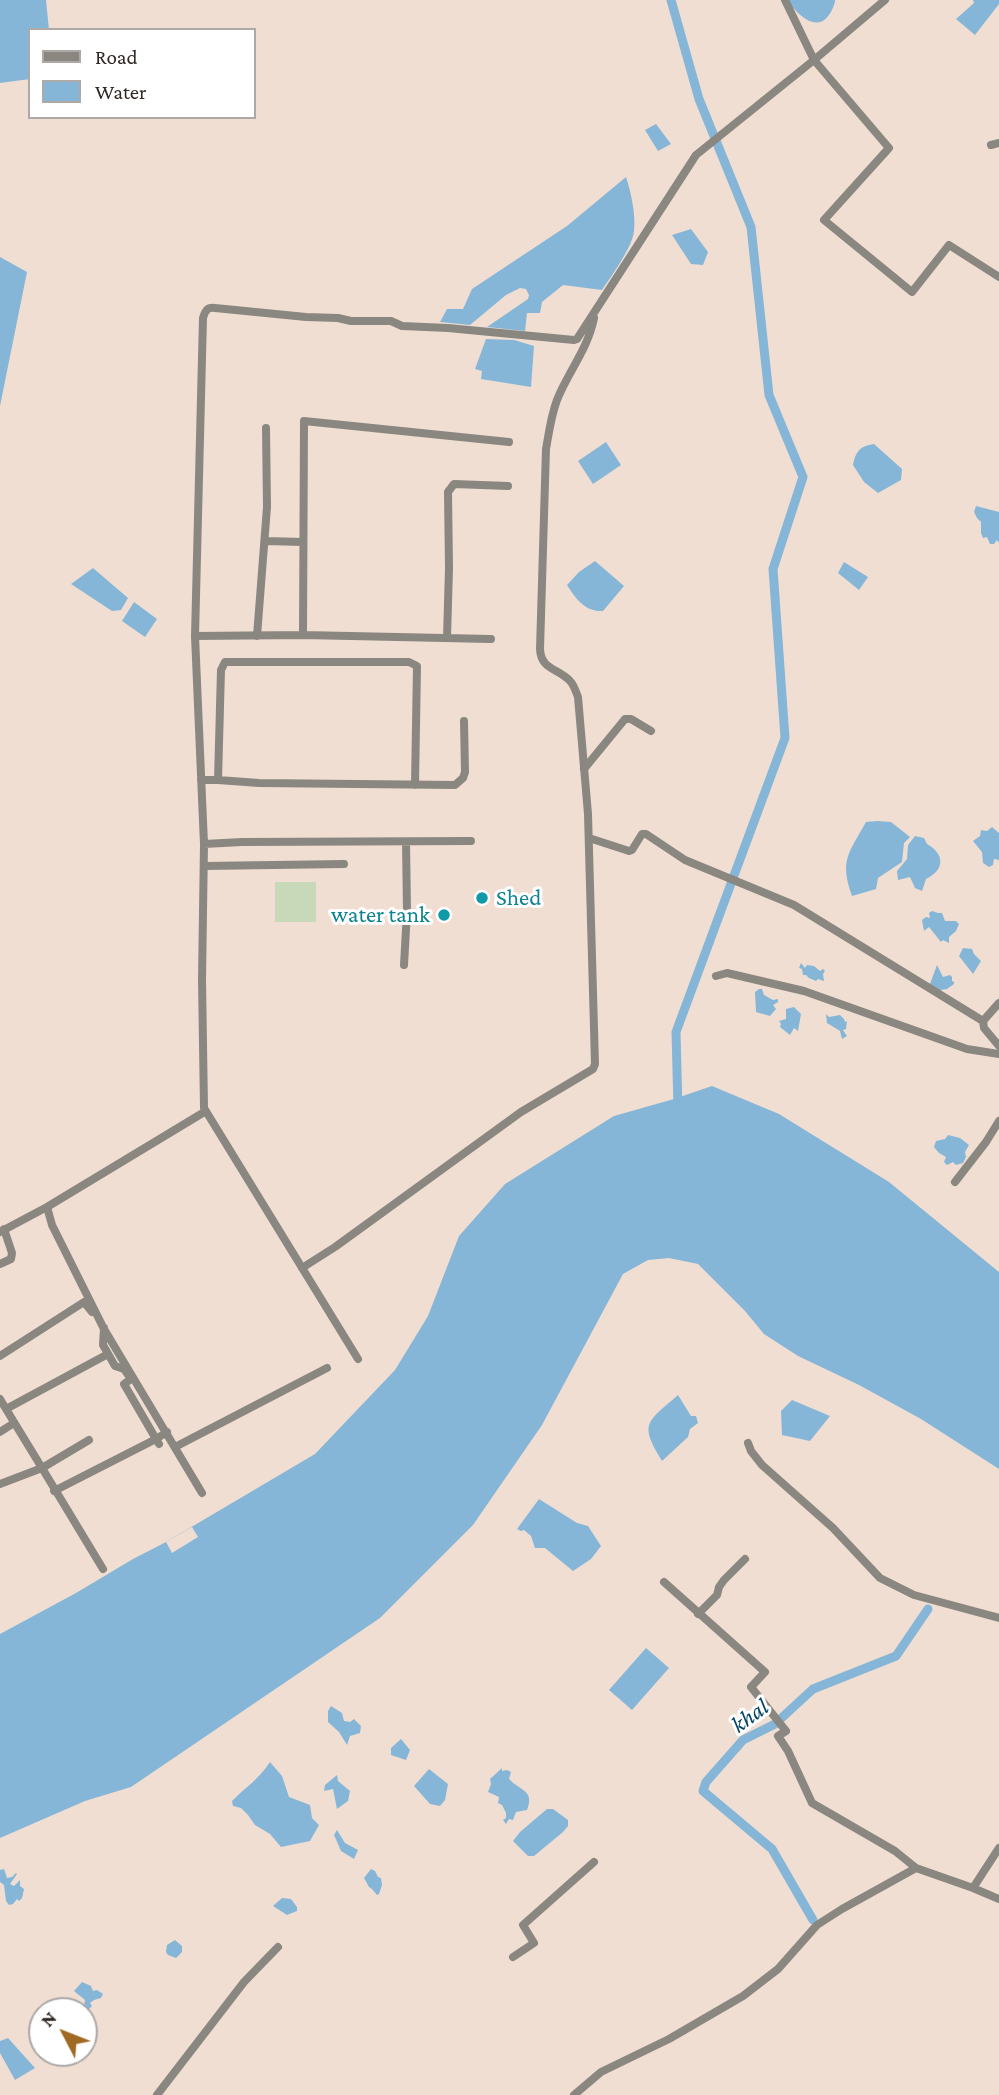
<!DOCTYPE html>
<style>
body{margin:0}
#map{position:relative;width:999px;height:2095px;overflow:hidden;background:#f1ded2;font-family:"Crimson Pro",serif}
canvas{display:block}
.legend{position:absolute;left:28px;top:28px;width:228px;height:91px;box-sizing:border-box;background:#fff;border:2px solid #aca9a7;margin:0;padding:9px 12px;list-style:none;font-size:21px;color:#2f2824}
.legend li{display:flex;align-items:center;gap:14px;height:35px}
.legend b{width:35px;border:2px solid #aca9a7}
.north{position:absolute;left:28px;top:1997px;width:70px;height:70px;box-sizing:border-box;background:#fff;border:2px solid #aca9a7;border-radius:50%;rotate:312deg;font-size:19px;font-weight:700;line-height:28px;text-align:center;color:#2f2824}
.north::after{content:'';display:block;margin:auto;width:24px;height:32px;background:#a06a24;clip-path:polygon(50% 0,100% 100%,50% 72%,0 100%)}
</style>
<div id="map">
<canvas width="999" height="2095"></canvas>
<ul class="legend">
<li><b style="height:9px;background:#8a8780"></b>Road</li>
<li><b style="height:19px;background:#85b6d7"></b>Water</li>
</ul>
<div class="north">N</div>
</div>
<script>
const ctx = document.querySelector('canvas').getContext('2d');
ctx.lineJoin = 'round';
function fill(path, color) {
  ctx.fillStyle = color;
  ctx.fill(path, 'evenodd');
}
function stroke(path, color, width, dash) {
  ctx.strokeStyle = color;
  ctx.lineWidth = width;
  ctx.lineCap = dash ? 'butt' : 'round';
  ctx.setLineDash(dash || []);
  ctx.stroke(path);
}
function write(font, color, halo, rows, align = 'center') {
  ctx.font = font + ' "Crimson Pro",serif';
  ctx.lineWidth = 6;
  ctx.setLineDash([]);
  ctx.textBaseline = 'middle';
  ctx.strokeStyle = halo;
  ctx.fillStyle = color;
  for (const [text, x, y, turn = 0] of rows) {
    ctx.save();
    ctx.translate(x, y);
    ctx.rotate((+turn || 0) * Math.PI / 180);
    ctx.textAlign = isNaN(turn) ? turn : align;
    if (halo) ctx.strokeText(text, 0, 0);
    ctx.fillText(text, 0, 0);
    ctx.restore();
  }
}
const green = new Path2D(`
 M275 882H316V922H275Z`);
const water = new Path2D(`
 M0 0H46L49 30H30V79L0 83Z
 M787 0H835V2C824 37 802 21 787 0Z
 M973 0H999V4L975 35 956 19 974 3Z
 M656 124 671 144 658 151 645 130Z
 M626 177C631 192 636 215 634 231 633 246 611 277 602 290L563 285 542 302 540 313H527L525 331 487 327 528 299 529 295 526 289 520 288 506 295 470 325 440 322 447 309H463L472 289 567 226Z
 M691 229 708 252 703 265 691 264 672 235Z
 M0 257 27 272 0 406Z
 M486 339 514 340 534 346 531 387 481 379 482 371 475 369Z
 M606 442 621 465 593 484 578 461Z
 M874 444 902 469 901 480 878 493 864 482 853 465C856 451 860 446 874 444Z
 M976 506 999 512V543L997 540 994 544H990L987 537 983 538 981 533V522L977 518 974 512Z
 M595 561 624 586 603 611C585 612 576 599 567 585L579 572Z
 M844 562 868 577 859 590 838 573Z
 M93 568 128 598 121 610 112 611 71 584Z
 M134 602 157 619 145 637 122 621Z
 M878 821 891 822 910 837 904 843 902 862 878 878 876 889 852 896C839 860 849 853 866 822Z
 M992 827 999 833V860L994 859 993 865 989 867 983 863 982 852 973 841 980 836 981 830 987 831Z
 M915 836 924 838 927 844C945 854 945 870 926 879L922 891 915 888 910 877 898 880 897 871 907 859 908 845Z
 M932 911 938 913H942L945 921H956L959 924 956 931 949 937V943L943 940 941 942 929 927 924 931 922 920 926 917 930 918 929 913Z
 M963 948 972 949 974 954 981 961 973 974 959 956Z
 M801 963 805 968 807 965 814 966 820 971 823 969 825 971 823 974 824 981 818 979 816 981 809 978 806 975H803L802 969 799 968Z
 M937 965 943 977 950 975 952 977V981L954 982V984L947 989 941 990 940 993 930 984Z
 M759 989H762L764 995 773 1000 778 999V1002L773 1005 776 1009 770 1016 756 1012 755 992Z
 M794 1007 801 1014 798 1031 794 1028 790 1035 780 1027 781 1024 779 1021 786 1019V1009Z
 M826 1014 829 1017 840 1015 844 1019 845 1022 847 1021 846 1029 843 1030 847 1036 842 1039 840 1031 827 1023Z
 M712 1086 779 1114 889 1182 999 1272V1469L921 1419 859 1385 798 1356 764 1334 745 1311 698 1264 669 1258 648 1260 623 1274 542 1425 473 1525 380 1618 131 1787 85 1801 0 1838V1634L76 1593 133 1559 166 1542 315 1454 395 1370 428 1316 459 1236 505 1184 614 1116 674 1099Z
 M948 1135 960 1138 969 1145 965 1152 966 1157 963 1163 956 1165 953 1162 947 1165 944 1162 946 1157 939 1153 934 1147 936 1141 945 1139Z
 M678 1395 691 1416H696L698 1423 690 1429 688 1437 662 1461C639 1423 646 1423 678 1395Z
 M792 1400 830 1416 810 1441 782 1435 781 1411Z
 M539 1499 577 1523 588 1526 601 1546 591 1559 573 1571 545 1548H535L531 1536 524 1530 521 1531 517 1529Z
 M646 1648 669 1668 632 1710 609 1690Z
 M331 1706 342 1713 344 1721 350 1722 354 1719 361 1726 360 1733 350 1736 347 1745 339 1732 328 1722V1711Z
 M401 1739 410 1750 406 1760 391 1755V1748Z
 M270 1762 282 1776 289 1797 310 1805 312 1818 319 1825 310 1841 281 1847 270 1834 255 1825 248 1815 241 1808 233 1806 232 1801C247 1786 258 1780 270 1762Z
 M502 1768V1771L507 1770 511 1772 509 1779C520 1791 535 1790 527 1810L516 1812 513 1820 509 1819 506 1824 503 1820 506 1818V1813L502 1805 498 1803 499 1797 488 1792 491 1784 490 1779Z
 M429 1769 448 1784 445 1800 440 1806 430 1804 414 1786Z
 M337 1775 338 1781 350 1791 348 1801 337 1809 333 1789 324 1791 325 1785Z
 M547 1809H553L568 1820V1826L563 1832 534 1856H528L513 1841 520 1832Z
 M337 1830 345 1843 358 1850 354 1859 341 1851 334 1835Z
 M4 1869 7 1878 12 1877 16 1873 17 1874 10 1884 14 1886 20 1880V1886L24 1889 22 1898 19 1901 17 1899 13 1904 9 1905 6 1901 4 1885 0 1882V1870Z
 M371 1869 375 1871 378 1877 381 1878 382 1885 379 1894 377 1895 372 1889 369 1887 364 1878Z
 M282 1898 291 1899 297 1907V1911L287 1915 273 1906Z
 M175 1940 182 1946V1952L176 1958 168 1955 166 1952 167 1945Z
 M82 1982 91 1986 93 1991 97 1990 103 1994 101 1998 94 2000 90 2003 92 2006 89 2009 90 2012 87 2013 83 2010 85 2000 74 1991Z
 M8 2038 35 2068 15 2080 0 2053V2041Z`);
const pier = new Path2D(`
 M192 1527 198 1537 172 1553 166 1542Z`);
const canal = new Path2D(`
 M671 0 699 99 751 227 769 395 803 477 773 569 785 738 676 1032 678 1109
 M813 1920 772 1849 703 1791 706 1782 743 1740 775 1724 813 1689 896 1656 928 1609`);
const minor = new Path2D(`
 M785 0 814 60 889 148 824 220 912 292 949 245 999 277
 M991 145 999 143
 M265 541 303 542
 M303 635 304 421 509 442
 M195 636 303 635 491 639
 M257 636 267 507 266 428
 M447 638 449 568 448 492 454 484 508 486
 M584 769 625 719H631L651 731
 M201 780H218L221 670 225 662H409L417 666 415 785
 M218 780 259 783 455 785 463 778 465 772 464 721
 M589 838 629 851 632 850 642 834H646L685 860 794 905 983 1021 984 1028 999 1046
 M204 844 242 842 471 841
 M204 866 344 864
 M404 965 407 911 406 842
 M716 976 727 973 804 991 967 1049 999 1054
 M983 1021 999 1003
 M955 1182 986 1142 999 1121
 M47 1207 52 1225 104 1329 202 1493
 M0 1232 47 1207 206 1111
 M0 1264 11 1259 12 1253 4 1229
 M302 1268 335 1247 521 1112 593 1069 595 1064 588 814 578 697C576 692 574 685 570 681 558 668 541 670 540 649L546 449C549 432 551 416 557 400 568 372 588 349 594 318
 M104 1328 103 1345 115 1366 124 1369 131 1379 124 1384 156 1439 167 1432
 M0 1356 84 1302 92 1312
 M358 1359 204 1108 202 980 204 844 195 636 203 318C205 311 207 307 215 308L306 317 338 318 351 321H391L402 326 448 328 574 340 577 339 696 155 814 60 885 0
 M0 1399 6 1409
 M0 1432 14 1423
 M89 1440 42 1468 103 1569
 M748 1443 751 1451 762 1465 833 1528 880 1578 914 1595 999 1618
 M175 1447 327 1368
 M0 1484 42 1468 6 1409 108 1354
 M54 1491 156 1439 159 1444
 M664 1582 765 1672 751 1687 786 1731 778 1736 788 1751 812 1803 895 1851 916 1868
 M698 1614 717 1595 719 1587 724 1580 745 1559
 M999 1848 973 1888 999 1899
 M513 1957 534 1943 523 1925 594 1862
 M157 2095 244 1982 278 1947
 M574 2095 601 2072 669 2039 743 1996 778 1969 817 1925 842 1909 916 1868 973 1888`);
const markers = [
 [482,898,7,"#0f9aa8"],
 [444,915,7,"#0f9aa8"]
];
const cultureNames = [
 ["Shed",496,898],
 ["water tank",430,915,"right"]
];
const waterNames = [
 ["khal",750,1716,-36]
];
fill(green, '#c7d9b9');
fill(water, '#85b6d7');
fill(pier, '#f1ded2');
stroke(canal, '#85b6d7', 9);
stroke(minor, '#8a8780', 8);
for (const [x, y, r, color] of markers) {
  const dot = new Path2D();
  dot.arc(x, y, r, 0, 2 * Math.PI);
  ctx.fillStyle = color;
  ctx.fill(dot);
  stroke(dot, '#fff', 2.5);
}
write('23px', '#0d838f', '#fff', cultureNames, 'left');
write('italic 24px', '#034364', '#fff', waterNames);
</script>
